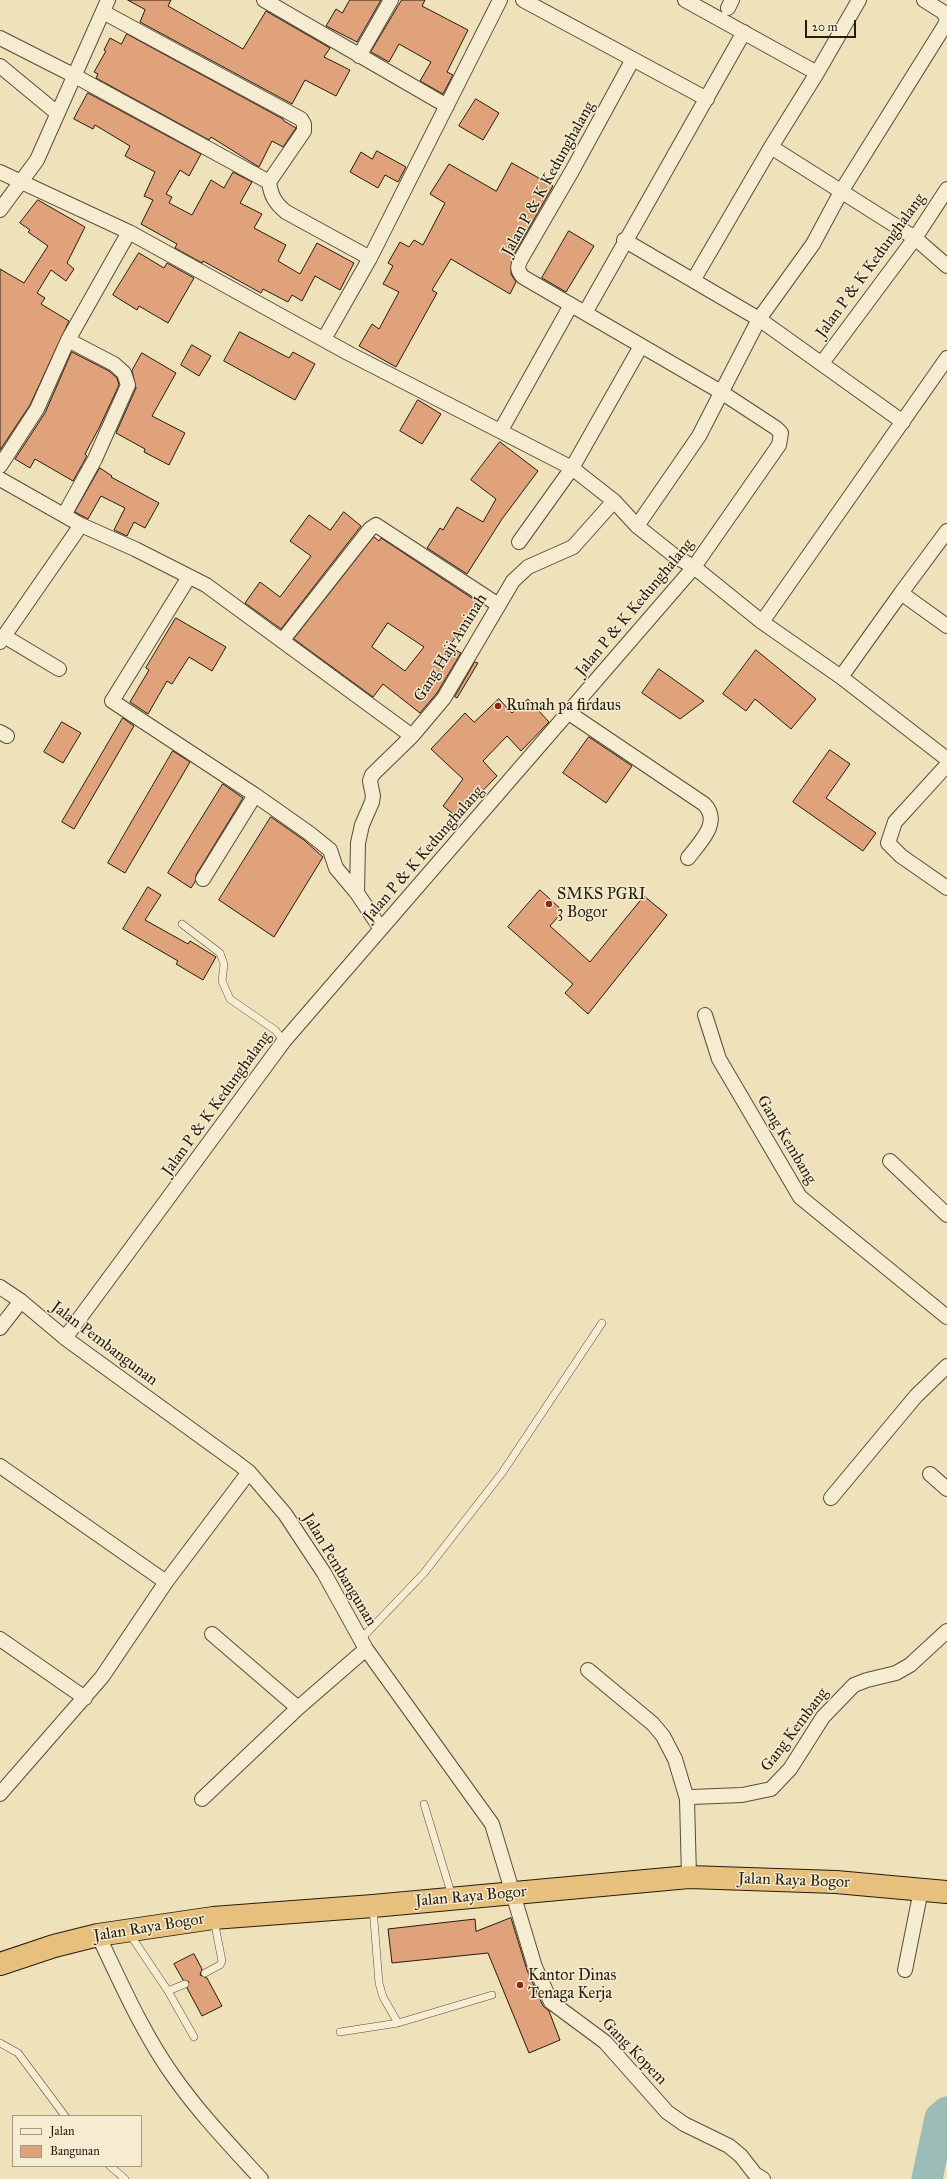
<!DOCTYPE html>
<style>
body{margin:0}
#map{position:relative;width:947px;height:2179px;overflow:hidden;background:#efe1ba;font-family:"IM FELL Great Primer",serif}
canvas{display:block}
.legend{position:absolute;left:12px;top:2115px;width:130px;height:52px;box-sizing:border-box;background:#f5ecd2;border:1px solid #a29984;margin:0;padding:5px 7px;list-style:none;font-size:12px;color:#251c10}
.legend li{display:flex;align-items:center;gap:8px;height:20px}
.legend b{width:20px;border:1px solid #a29984}
.scale{position:absolute;left:805px;top:20px;width:51px;height:18px;box-sizing:border-box;border:2px solid #251c10;border-top:0;padding-left:5px;font-size:12px;line-height:14px;white-space:nowrap;color:#251c10;-webkit-text-stroke:3px #f5ecd2;paint-order:stroke}
</style>
<div id="map">
<canvas width="947" height="2179"></canvas>
<ul class="legend">
<li><b style="height:5px;background:#f5ecd2"></b>Jalan</li>
<li><b style="height:11px;background:#dfa27a"></b>Bangunan</li>
</ul>
<div class="scale">20 m</div>
</div>
<script>
const ctx = document.querySelector('canvas').getContext('2d');
ctx.lineJoin = 'round';
function stroke(path, color, width, dash) {
  ctx.strokeStyle = color;
  ctx.lineWidth = width;
  ctx.lineCap = dash ? 'butt' : 'round';
  ctx.setLineDash(dash || []);
  ctx.stroke(path);
}
function fill(path, color) {
  ctx.fillStyle = color;
  ctx.fill(path, 'evenodd');
}
function write(font, color, halo, rows, align = 'center') {
  ctx.font = font + ' "IM FELL Great Primer",serif';
  ctx.lineWidth = 3;
  ctx.setLineDash([]);
  ctx.textBaseline = 'middle';
  ctx.strokeStyle = halo;
  ctx.fillStyle = color;
  for (const [text, x, y, turn = 0] of rows) {
    ctx.save();
    ctx.translate(x, y);
    ctx.rotate((+turn || 0) * Math.PI / 180);
    ctx.textAlign = isNaN(turn) ? turn : align;
    if (halo) ctx.strokeText(text, 0, 0);
    ctx.fillText(text, 0, 0);
    ctx.restore();
  }
}
const river = new Path2D(`
 M927 2179 940 2118 947 2112`);
const building = new Path2D(`
 M128 0H171L168 6 243 49 266 11 330 48 324 57 350 70 336 96 305 80 292 104 140 22 145 10Z
 M350 0H381L357 42 326 26 336 9 342 13Z
 M402 0H425L422 6 468 30 447 72 453 75 443 94 420 81 431 62 399 44 389 62 371 52Z
 M127 34 283 119 284 121 296 128 283 147 272 141 259 167 211 137 209 140 96 78 98 74 94 72 106 51 104 50 110 38 121 44Z
 M88 93 201 154 189 176 180 170 166 194 172 197 169 203 192 215 211 180 224 188 233 172 252 182 240 203 262 214 254 228 286 245 278 261 300 274 317 243 354 263 340 290 315 276 302 301 292 295 288 302 263 289 261 293 203 261 202 263 175 248 177 244 141 224 153 200 144 196 155 172 125 156 130 146 95 125 93 129 74 119Z
 M476 99 499 113 483 140 459 126Z
 M377 151 406 167 398 182 385 175 378 188 350 172 361 152 372 159Z
 M512 163 553 186 512 258 511 274 516 282 510 294 451 259 432 290 437 293 396 367 359 346 372 324 379 329 399 292 383 284 393 266 388 263 400 242 409 247 414 240 423 245 445 203 430 194 449 164 496 191Z
 M38 200 85 227 67 263 74 269 66 281 51 270 37 293 45 298 41 304 69 321 30 405 0 450V269L24 283 48 246 28 232 30 230 20 223Z
 M569 231 594 246 566 292 542 278Z
 M139 253 164 268 167 263 194 278 168 323 139 306 137 310 113 295Z
 M240 332 289 358 293 352 315 364 295 400 224 361Z
 M192 345 211 356 199 376 181 365Z
 M72 352 109 371 117 378 119 385 99 428 85 454 87 456 73 481 35 459 30 468 15 459 45 413Z
 M142 353 176 373 152 416 185 433 169 465 144 452 145 449 116 433 136 388 132 371Z
 M418 400 441 414 422 444 400 431Z
 M500 442 538 471 502 519 467 574 427 548 440 528 443 530 457 507 483 522 496 499 471 480Z
 M100 468 112 476 111 477 159 503 145 528 134 522 127 536 114 530 125 508 101 496 88 519 75 512Z
 M344 512 361 526 281 629 245 603 260 582 280 597 311 556 290 541 309 515 330 530Z
 M374 537 379 541 381 538 481 604 449 646 461 653 437 693 420 713 383 684 373 697 294 639ZM388 623 424 647 405 671 372 647Z
 M176 618 226 647 212 671 189 657 172 684 167 681 148 714 130 702 149 670 146 668Z
 M756 650 816 699 791 729 755 699 746 711 723 694Z
 M475 662 478 663 457 698 455 697Z
 M659 669 704 701 680 719 642 693Z
 M499 699 512 713 528 699 549 722 521 751 507 736 483 761 497 776 457 817 443 806 463 779 431 749 465 713 474 722Z
 M123 718 134 726 74 829 62 822Z
 M62 722 81 733 63 763 44 752Z
 M589 737 632 766 606 803 563 773Z
 M830 750 850 764 826 798 876 833 863 851 793 802Z
 M173 751 190 762 125 873 108 863Z
 M223 784 243 798 196 875 195 882 191 888 168 873Z
 M271 817 304 840 323 857 274 937 219 900Z
 M148 887 161 895 145 920 188 944 190 941 216 957 203 980 176 964 178 961 123 929Z
 M540 890 563 911 550 926 590 962 644 896 667 915 588 1014 565 993 573 984 508 927Z
 M511 1918 527 1970 543 2006 549 2011 560 2040 529 2053 488 1953 392 1963 388 1929 475 1919 476 1931Z
 M194 1954 202 1969 200 1975 207 1978 222 2006 202 2016 187 1988 189 1982 183 1980 174 1964Z`);
const lane = new Path2D(`
 M182 924 220 953 224 964 222 981 230 999 275 1030 284 1041
 M360 1640 424 1573 502 1473 602 1323
 M424 1804 452 1896
 M373 1908 379 1983 383 1997 398 2023 492 1995
 M129 1933 168 1991 194 2037
 M205 1973 220 1965 222 1961 214 1920
 M168 1991 185 1984
 M340 2032 398 2023
 M0 2043 18 2053 65 2116
 M110 2166 125 2179`);
const street = new Path2D(`
 M264 0 447 106
 M523 0 707 99
 M685 0 817 73 771 147 915 238 947 266
 M728 8 732 0
 M103 12 301 119 304 124V131L269 182C271 196 275 203 286 212L370 258
 M0 38 75 76 269 182
 M359 56 391 0
 M0 66 57 113
 M817 73 859 0
 M0 172 129 232 348 353 572 468 614 501 637 526 676 557 694 567 762 622 841 677 947 759
 M0 210 37 160 108 0
 M624 240 759 319 903 422
 M694 279 771 147
 M585 313 744 32
 M324 339 370 258 500 0
 M822 363 915 238 947 189
 M501 430 571 305
 M0 466 37 409 68 340 129 232
 M0 479 81 525 135 549 206 585 412 736
 M64 515 95 459 128 385 124 373 114 364 68 340
 M637 526 699 436 759 319 813 244 842 190 945 25 947 19 943 12 924 0
 M519 542 572 468 641 346
 M189 577 112 701 255 795 309 833 330 850 336 868 357 893
 M901 593 947 531
 M762 622 947 358
 M4 636 59 669
 M282 641 370 529 376 525 497 604
 M0 642 81 525
 M841 677 901 593 947 626
 M569 713 704 804C722 822 700 842 688 858
 M0 732 7 736
 M947 765 895 822 888 843 901 856 947 888
 M203 879 255 795
 M381 929 357 893 358 843 362 825 372 802 373 796 370 781 372 775 412 736 444 698 513 581 528 567 573 547 614 501
 M705 1015 719 1059 800 1197 947 1317
 M890 1161 947 1215
 M0 1287 21 1301 65 1338 236 1462 249 1472 285 1514 324 1573 366 1649 492 1824 535 1967 551 2002 605 2042 667 2112 684 2124 729 2146 741 2156 755 2174 763 2179
 M0 1328 21 1301
 M65 1338 284 1041 694 567 779 445 781 433 776 428 721 392 523 277C517 270 517 267 521 259L572 171 633 59
 M0 1466 166 1582
 M930 1474 947 1489
 M831 1498 916 1396 947 1366
 M212 1634 298 1708
 M0 1639 85 1698
 M588 1670 653 1724 663 1736 675 1759 687 1799 689 1877
 M0 1794 102 1677 166 1582 249 1472
 M202 1799 298 1708 366 1649
 M687 1799 691 1797 742 1795 771 1789 790 1769 823 1717 854 1685 867 1680 896 1673 910 1665 947 1631
 M98 1935C121 1983 143 2034 174 2077 200 2114 231 2146 261 2179
 M905 1970 921 1890`);
const highway = new Path2D(`
 M0 1964 54 1946 98 1935 213 1918 373 1906 689 1877 836 1882 947 1892`);
const markers = [
 [498,706,4,"#8f2418"],
 [549,904,4,"#8f2418"],
 [520,1985,4,"#8f2418"]
];
const streetNames = [
 ["Jalan P & K Kedunghalang",549,179,-61],
 ["Jalan P & K Kedunghalang",871,266,-54],
 ["Jalan P & K Kedunghalang",635,608,-50],
 ["Gang Haji Aminah",451,648,-58],
 ["Jalan P & K Kedunghalang",424,854,-49],
 ["Jalan P & K Kedunghalang",217,1104,-54],
 ["Gang Kembang",786,1140,59],
 ["Jalan Pembangunan",104,1344,37],
 ["Jalan Pembangunan",339,1570,59],
 ["Gang Kembang",795,1730,-53],
 ["Jalan Raya Bogor",794,1881,2],
 ["Jalan Raya Bogor",471,1897,-5],
 ["Jalan Raya Bogor",149,1928,-9],
 ["Gang Kopem",634,2052,46]
];
const poiNames = [
 ["Rumah pa firdaus",506,706],
 ["SMKS PGRI",557,895],
 ["3 Bogor",557,913],
 ["Kantor Dinas",528,1976],
 ["Tenaga Kerja",528,1994]
];
stroke(river, '#9cbcb8', 31);
fill(building, '#dfa27a');
stroke(building, '#251c10', 1);
stroke(lane, '#584d3a', 8);
stroke(street, '#584d3a', 16);
stroke(highway, '#251c10', 24);
stroke(lane, '#f5ecd2', 7);
stroke(street, '#f5ecd2', 14);
stroke(highway, '#e8c07d', 22);
for (const [x, y, r, color] of markers) {
  const dot = new Path2D();
  dot.arc(x, y, r, 0, 2 * Math.PI);
  ctx.fillStyle = color;
  ctx.fill(dot);
  stroke(dot, '#f5ecd2', 1.5);
}
write('16px', '#251c10', '#f5ecd2', streetNames);
write('16px', '#251c10', '#f5ecd2', poiNames, 'left');
</script>
